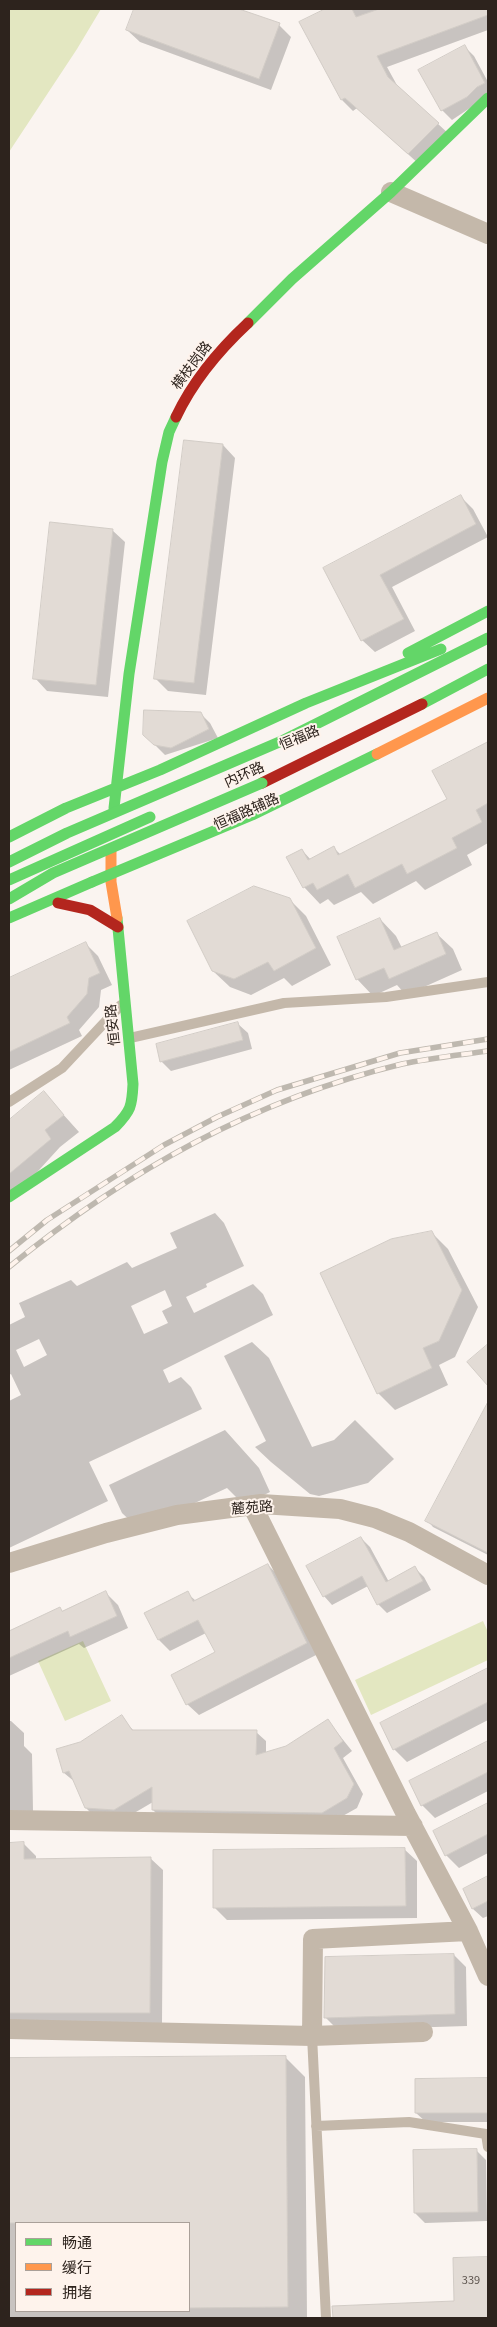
<!DOCTYPE html>
<meta charset="utf-8">
<style>
body{margin:0}
#map{position:relative;width:497px;height:2327px;overflow:hidden;background:#faf4f0;font-family:Georgia,"Noto Sans SC",serif}
canvas{display:block}
.frame{position:absolute;inset:0;border:10px solid #2d231d;pointer-events:none}
.legend{position:absolute;left:15px;top:2222px;width:175px;height:90px;box-sizing:border-box;background:#fef3ec;border:1px solid #aaa099;margin:0;padding:6px 9px;list-style:none;font-size:15px;color:#2d231d}
.legend li{display:flex;align-items:center;gap:10px;height:25px}
.legend b{width:25px;border:1px solid #aaa099}
</style>
<div id="map">
<canvas width="497" height="2327"></canvas>
<div class="frame"></div>
<ul class="legend">
<li><b style="height:6px;background:#63d668"></b>畅通</li>
<li><b style="height:6px;background:#ff974d"></b>缓行</li>
<li><b style="height:6px;background:#b3261e"></b>拥堵</li>
</ul>
</div>
<script>
const ctx = document.querySelector('canvas').getContext('2d');
ctx.lineJoin = 'round';
function fill(path, color) {
  ctx.fillStyle = color;
  ctx.fill(path, 'evenodd');
}
function stroke(path, color, width, dash) {
  ctx.strokeStyle = color;
  ctx.lineWidth = width;
  ctx.lineCap = dash ? 'butt' : 'round';
  ctx.setLineDash(dash || []);
  ctx.stroke(path);
}
function write(font, color, halo, rows, align = 'center') {
  ctx.font = font + ' Georgia,"Noto Sans SC",serif';
  ctx.lineWidth = 4;
  ctx.setLineDash([]);
  ctx.textBaseline = 'middle';
  ctx.strokeStyle = halo;
  ctx.fillStyle = color;
  for (const [text, x, y, turn = 0] of rows) {
    ctx.save();
    ctx.translate(x, y);
    ctx.rotate((+turn || 0) * Math.PI / 180);
    ctx.textAlign = isNaN(turn) ? turn : align;
    if (halo) ctx.strokeText(text, 0, 0);
    ctx.fillText(text, 0, 0);
    ctx.restore();
  }
}
const green = new Path2D(`
 M9 9H101L77 49 9 152Z
 M483 1621 488 1632V1660L371 1715 355 1680Z
 M83 1641 111 1701 65 1721 38 1661Z`);
const shadow = new Path2D(`
 M135 9H236L279 25 291 37 271 90 140 42 127 30Z
 M327 9H488V30L387 67 398 87 450 135 420 165 357 108 353 111 342 100 301 23Z
 M465 47 474 56 488 82V96L452 120 442 110Z
 M185 441 223 445 235 458 206 695 168 691 155 678Z
 M461 497 473 509 488 537 392 587 415 631 375 652 362 640 325 569Z
 M112 530 125 542 108 697 47 691 35 678Z
 M200 713 210 723 218 738 165 755 145 735Z
 M488 742V843L467 855 472 865 425 890 416 881 373 904 361 892 334 905 328 899 320 904 304 887 302 850 311 860 334 848 341 855 448 799 434 771Z
 M290 900 306 916 331 965 292 986 284 978 251 995 230 987 213 971Z
 M380 919 396 936 402 948 436 933 453 949 462 970 406 995 397 985 373 996 357 979Z
 M85 943 98 956 112 985 101 990 99 1007 79 1030 82 1036 9 1070V980Z
 M238 1024 248 1033 252 1049 171 1071 161 1061Z
 M44 1093 79 1132 60 1147 9 1203V1122Z
 M215 1213 224 1223 244 1266 206 1284 207 1287 186 1297 194 1313 253 1284 263 1294 273 1315 163 1370 169 1383 181 1377 191 1387 202 1409 89 1462 108 1501 9 1548V1401L21 1395 11 1374 9 1375V1325L25 1317 19 1303 71 1280 77 1286 127 1262 132 1268 177 1248 170 1233ZM165 1290 172 1306 162 1311 168 1323 144 1334 131 1306ZM39 1339 47 1355 24 1367 16 1350Z
 M432 1233 448 1249 478 1307 455 1357 439 1365 448 1385 395 1410 378 1393Z
 M252 1342 269 1358 312 1447 334 1440 355 1420 394 1459 368 1483 319 1496 310 1494 271 1462 255 1447 266 1441 224 1356Z
 M482 1416 488 1419V1555L433 1527 427 1520Z
 M225 1430 259 1468 270 1492 244 1505 227 1488 139 1529 122 1513 109 1485Z
 M361 1538 370 1547 389 1582 415 1568 424 1577 431 1590 387 1613 378 1604 368 1586 332 1605 324 1596Z
 M268 1565 279 1576 318 1654 199 1715 187 1704 217 1652 206 1633 170 1651 159 1640 146 1613 187 1593 196 1601Z
 M105 1592 118 1605 128 1628 84 1648 79 1644 9 1676V1632L60 1609 63 1612Z
 M488 1670V1720L407 1762 394 1749 381 1723Z
 M121 1717 134 1731 256 1732 266 1741V1754L287 1748 328 1721 352 1751 343 1758 363 1794 357 1808 332 1822 163 1820 153 1810V1802L124 1819 96 1818 86 1808 75 1782 64 1773 80 1743Z
 M9 1721H11L24 1733V1746L32 1754 33 1811H9Z
 M488 1742V1791L435 1818 422 1805 410 1781Z
 M488 1804V1853L459 1868 446 1855 435 1831Z
 M23 1843 36 1856V1860L150 1858 163 1870 162 2025H9V1844Z
 M404 1849 417 1861V1918L227 1920 215 1908Z
 M488 1878V1916L483 1918 473 1909 465 1889Z
 M454 1955 466 1967 467 2026 338 2030 325 2017Z
 M285 2057 305 2077 307 2318H9V2059ZM16 2223H189V2311H16Z
 M488 2079V2122H426L416 2113V2080Z
 M476 2150 486 2160 487 2221 425 2223 415 2213Z
 M488 2258V2318H345V2306L455 2303 454 2259Z`);
const building = new Path2D(`
 M134 9H239L280 23 259 79 126 30Z
 M325 9H352L356 17 379 9H488V15L377 56 388 77 439 123 408 154 345 98 341 100 299 22Z
 M465 45 485 83 477 87 467 97 441 111 418 70Z
 M184 440 223 444 194 683 154 679Z
 M461 495 476 524 380 575 404 619 361 641 323 568Z
 M50 522 113 529 96 685 33 679Z
 M144 710 201 712 209 729 171 748 154 745 143 735Z
 M488 742V803L476 810 482 822 452 838 457 848 407 874 402 864 355 888 348 874 317 890 313 883 303 888 286 857 302 849 308 860 334 846 338 855 447 799 432 771Z
 M254 886 290 898 316 948 274 971 268 962 234 979 212 971 187 921Z
 M380 918 394 950 437 932 446 954 389 979 384 968 356 980 337 937Z
 M86 942 100 973 89 978 87 994 67 1017 70 1023 9 1052V978Z
 M238 1022 243 1040 160 1062 156 1044Z
 M44 1091 64 1115 45 1130 51 1139 9 1174V1120Z
 M432 1231 462 1290 439 1341 423 1348 432 1368 377 1394 320 1273 391 1239Z
 M488 1344V1386L467 1362Z
 M488 1402V1553L425 1521Z
 M361 1537 386 1582 415 1566 423 1581 377 1605 362 1576 323 1597 306 1566Z
 M268 1564 307 1643 186 1705 171 1675 215 1652 198 1620 158 1640 144 1613 188 1591 193 1601Z
 M106 1591 117 1616 70 1637 68 1631 9 1658V1631L60 1607 62 1611Z
 M488 1668V1702L393 1750 380 1723Z
 M122 1715 132 1730H257L256 1755 286 1746 328 1719 343 1741 334 1748 354 1784 347 1798 322 1813 152 1810V1787L114 1810 85 1808 69 1771 63 1773 56 1749 80 1742Z
 M488 1741V1772L421 1806 409 1781Z
 M488 1803V1834L445 1856 433 1831Z
 M24 1842V1859L151 1857 150 2013H9V1843Z
 M405 1848 406 1906 213 1908V1850Z
 M488 1876V1901L472 1909 463 1889Z
 M454 1954 455 2014 324 2018 325 1957Z
 M286 2056 288 2307 189 2308V2223H9V2058Z
 M488 2078V2113H415V2079Z
 M477 2149 478 2212 414 2213 413 2150Z
 M488 2257V2318H333L332 2306 454 2301 453 2258Z`);
const lane = new Path2D(`
 M130 1038 284 1003 386 997 488 982
 M9 1102 62 1068 121 1005
 M312 2036 326 2318
 M316 2126 409 2122 486 2134 488 2147`);
const street = new Path2D(`
 M391 192 488 234
 M252 1505 406 1814 468 1931 488 1976
 M9 1563 106 1533 177 1515 261 1504 340 1509 375 1518 409 1532 488 1575
 M9 1820 413 1826
 M9 2029 312 2036 423 2032
 M312 2036 313 1939 468 1931`);
const fast = new Path2D(`
 M248 323 292 279 391 192 488 98
 M408 653 488 611
 M422 704 488 669
 M114 808 129 674 162 462 169 432 176 417
 M9 837 66 808 160 770 306 703 441 649
 M9 880 150 817
 M9 918 92 882
 M9 1197 115 1127C131 1111 132 1106 133 1084L117 918`);
const slow = new Path2D(`
 M111 851V882L117 918`);
const jam = new Path2D(`
 M176 417C193 381 219 350 248 323
 M262 783 422 704
 M58 903 90 910 118 927`);
const rail = new Path2D(`
 M9 1251 47 1220 164 1145 217 1117 277 1090 400 1053 488 1039
 M9 1267C127 1171 253 1100 402 1064 430 1058 460 1055 488 1051`);
const fastBridge = new Path2D(`
 M9 862 67 833 284 740 488 638
 M92 882 252 815 377 754
 M9 899 53 873 262 783`);
const slowBridge = new Path2D(`
 M377 754 488 698`);
const numberNames = [
 ["339",471,2280]
];
const streetNames = [
 ["横枝岗路",191,365,-53],
 ["恒福路",299,737,-23],
 ["内环路",244,774,-24],
 ["恒福路辅路",246,811,-24],
 ["恒安路",112,1025,-96],
 ["麓苑路",252,1507,-4]
];
fill(green, '#e3e7c1');
fill(shadow, '#0003');
fill(building, '#e2dbd5');
stroke(building, '#d2ccc6', 1);
stroke(lane, '#c4b8aa', 10);
stroke(street, '#c4b8aa', 20);
stroke(fast, '#63d668', 11);
stroke(slow, '#ff974d', 11);
stroke(jam, '#b3261e', 11);
stroke(rail, '#beb8af', 5.5);
stroke(rail, '#fef3ec', 4, [11]);
stroke(fastBridge, '#63d668', 11);
stroke(slowBridge, '#ff974d', 11);
write('11px', '#5d544e', null, numberNames);
write('14px', '#2d231d', '#fef3ec', streetNames);
</script>
